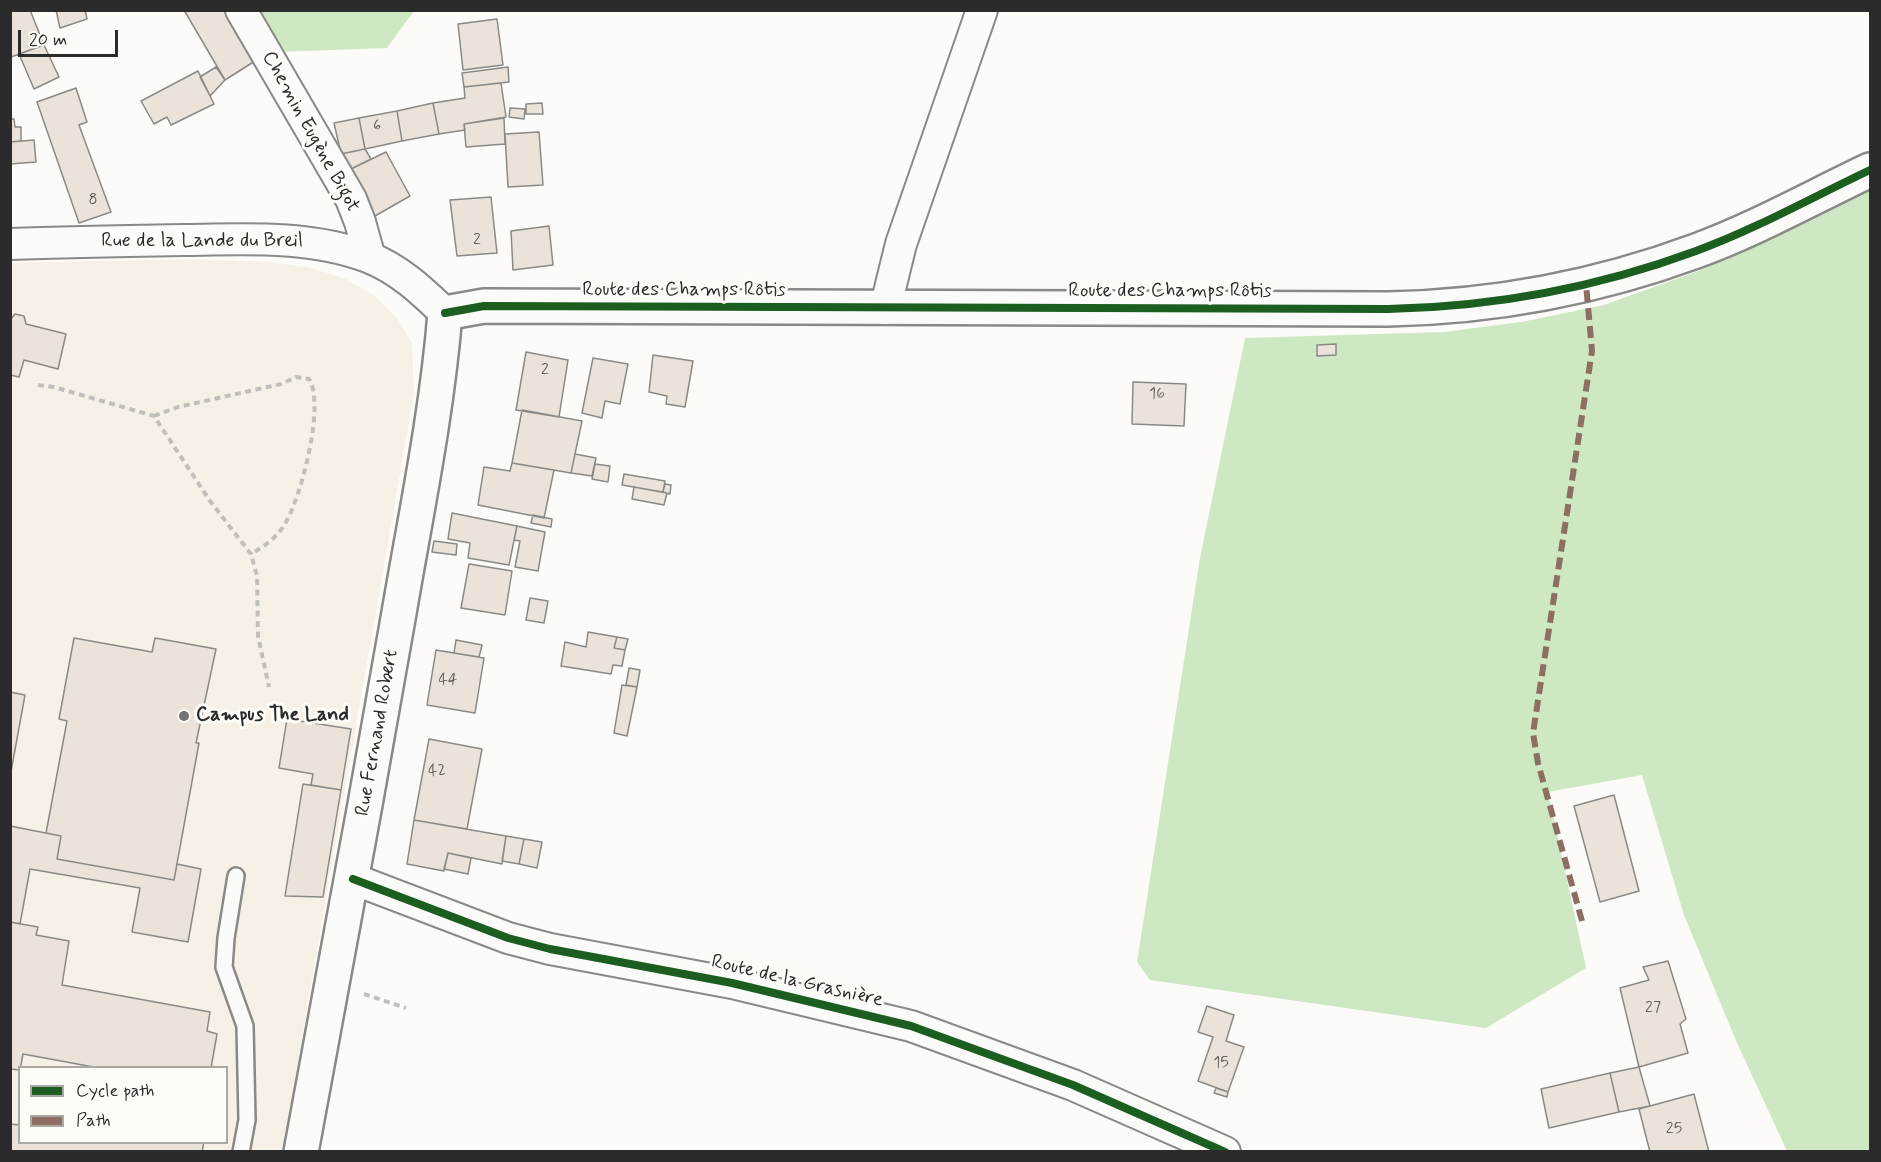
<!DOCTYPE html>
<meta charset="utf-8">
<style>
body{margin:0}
#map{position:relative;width:1881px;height:1162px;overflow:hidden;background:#fcfbf8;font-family:Mynerve,sans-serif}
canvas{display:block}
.frame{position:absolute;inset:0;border:12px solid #2b2b2b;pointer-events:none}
.legend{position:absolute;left:18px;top:1066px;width:210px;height:78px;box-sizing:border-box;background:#fdfcf7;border:2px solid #a9a8a5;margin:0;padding:8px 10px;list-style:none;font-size:18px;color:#2b2b2b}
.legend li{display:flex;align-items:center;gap:12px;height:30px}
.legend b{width:30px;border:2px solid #a9a8a5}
.scale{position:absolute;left:18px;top:30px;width:100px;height:27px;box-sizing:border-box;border:3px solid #2b2b2b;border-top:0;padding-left:8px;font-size:18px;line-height:21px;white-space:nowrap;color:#2b2b2b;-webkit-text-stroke:4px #fdfcf7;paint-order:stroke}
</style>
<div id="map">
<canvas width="1881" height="1162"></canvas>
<div class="frame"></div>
<ul class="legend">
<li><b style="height:8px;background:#1b5e20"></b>Cycle path</li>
<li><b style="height:8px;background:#8d6e63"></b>Path</li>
</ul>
<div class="scale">20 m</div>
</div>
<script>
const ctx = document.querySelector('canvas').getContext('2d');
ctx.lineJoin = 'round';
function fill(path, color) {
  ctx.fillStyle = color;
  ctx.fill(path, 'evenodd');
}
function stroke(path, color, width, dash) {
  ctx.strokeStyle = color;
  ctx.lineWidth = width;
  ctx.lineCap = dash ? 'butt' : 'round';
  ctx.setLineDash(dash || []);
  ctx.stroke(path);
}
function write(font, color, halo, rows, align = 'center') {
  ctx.font = font + ' Mynerve,sans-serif';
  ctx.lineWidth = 6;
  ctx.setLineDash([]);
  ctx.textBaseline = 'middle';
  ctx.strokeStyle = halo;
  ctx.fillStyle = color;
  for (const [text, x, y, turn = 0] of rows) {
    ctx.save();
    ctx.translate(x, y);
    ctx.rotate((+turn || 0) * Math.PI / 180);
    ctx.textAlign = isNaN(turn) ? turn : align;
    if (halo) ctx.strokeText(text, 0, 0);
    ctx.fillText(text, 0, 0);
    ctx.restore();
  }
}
const built = new Path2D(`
 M193 259 271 262 311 268 346 279 375 296 397 318 412 343 414 393 282 1151H11L10 263ZM20 1068H226V1142H20Z`);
const green = new Path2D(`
 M254 11H414L387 48 276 52Z
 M1870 190V1151H1787L1737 1043 1684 915 1642 775 1548 792 1586 968 1486 1028 1150 980 1137 962 1200 558 1245 338 1444 332 1521 322 1604 305 1698 271Z`);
const building = new Path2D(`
 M10 10H30L44 45 11 57Z
 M56 10H85L87 19 60 28Z
 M184 10H224L255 61 225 80Z
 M497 19 503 65 463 70 458 24Z
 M44 45 59 77 34 89 19 54Z
 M216 67 225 80 210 96 200 77Z
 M508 67 509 82 464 87 462 73Z
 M198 71 214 104 171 125 167 117 154 124 141 101Z
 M501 83 506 117 464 124 465 130 439 134 433 103 465 98 464 87Z
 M76 88 87 122 79 125 111 212 79 223 37 102Z
 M433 103 439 134 402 141 397 111Z
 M542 103 543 114H526V104Z
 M510 108 525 109 524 119 509 117Z
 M397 111 402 141 365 149 359 118Z
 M359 118 365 149 341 154 334 123Z
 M504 118 505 144 466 147 464 124Z
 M10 119H14L15 127H21V141L10 142Z
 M539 132 543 185 508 187 505 134Z
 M34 140 36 162 10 164V142Z
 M365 149 371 159 349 170 341 154Z
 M386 152 410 196 375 216 349 170Z
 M491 197 497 253 457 256 450 200Z
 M549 226 553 265 513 270 511 231Z
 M15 314 24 316 26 324 66 334 58 369 24 360 19 377 10 375V320Z
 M1336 344V355L1317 356V345Z
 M526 352 568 360 559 417 516 410Z
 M653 355 693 361 685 407 666 404 667 396 649 392Z
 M593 358 628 364 620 404 605 401 602 418 582 413Z
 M1133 382 1186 384 1184 426 1132 424Z
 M522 410 582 421 571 473 512 463Z
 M575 454 596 458 592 476 571 473Z
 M512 463 554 470 544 518 478 505 484 467 510 471Z
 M595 464 610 466 608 482 592 479Z
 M624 474 665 481 663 492 622 485Z
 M665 484 671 485 670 494 663 492Z
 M634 487 667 493 664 505 632 499Z
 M452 513 517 526 509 565 468 558 470 543 448 539Z
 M533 515 552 519 551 527 531 523Z
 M517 526 545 532 538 571 515 567 520 541 514 540Z
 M434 541 457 544 456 555 432 552Z
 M469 564 512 571 505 615 461 608Z
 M530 598 548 601 544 623 526 620Z
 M588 632 617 637 614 648 625 650 622 666 613 665 611 674 561 666 565 642 586 647Z
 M617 637 628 639 625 650 614 648Z
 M74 638 152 652 155 638 216 649 196 743H199L174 880 57 859 61 836 46 833 67 721 59 719Z
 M456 640 482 645 479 657 454 653Z
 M436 650 484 658 475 713 427 705Z
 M629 668 640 670 637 687 626 685Z
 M622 685 637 687 627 736 614 733Z
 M10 692 25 695 10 777Z
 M287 719 351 729 341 790 311 785 313 774 279 768Z
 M429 739 482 749 467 829 414 820Z
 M303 784 341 790 323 897 285 896Z
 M1614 795 1639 891 1600 902 1574 806Z
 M414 820 506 836 502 864 448 853 444 871 407 864Z
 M10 826 61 836 57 859 174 880 177 864 201 869 188 942 132 932 140 888 30 869 20 924 10 922Z
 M506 836 524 839 519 864 502 861Z
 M524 839 542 842 537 868 519 864Z
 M448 853 471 858 468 874 444 869Z
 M10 922 38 927 36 935 69 941 62 985 210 1012 207 1031 217 1034 211 1068H99L23 1054 20 1070 10 1069Z
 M1668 961 1686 1019 1680 1024 1688 1053 1639 1067 1620 988 1649 980 1643 967Z
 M1207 1006 1234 1015 1226 1041 1244 1047 1228 1092 1198 1081 1213 1037 1198 1032Z
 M1639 1067 1650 1106 1619 1112 1610 1073Z
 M1610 1073 1619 1112 1549 1128 1541 1089Z
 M1216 1088 1228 1092 1227 1097 1214 1093Z
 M1694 1094 1709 1152H1650L1639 1109Z
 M10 1124 20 1125V1142H204L202 1152H10Z`);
const path = new Path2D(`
 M38 385 54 387 154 416 210 501 251 554 257 576 258 636 269 687
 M154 416 178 407 281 384 296 377 309 379C326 404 300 503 283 527 275 539 263 547 251 554
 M364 994 406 1008`);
const lane = new Path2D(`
 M236 876 226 938 224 967 245 1026 247 1120 241 1152`);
const street = new Path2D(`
 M241 10 351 199 360 222 370 258
 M10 244C68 242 126 241 184 240 245 239 310 235 368 257 399 269 422 291 445 313
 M885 309 901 244 982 10
 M353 879 508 938 550 949 732 983 911 1026 1073 1085 1225 1152`);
const secondary = new Path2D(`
 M301 1152C334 972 368 793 399 613 416 513 437 414 445 313L484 306 1388 309C1494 307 1596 288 1696 251 1756 229 1813 197 1870 170`);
const quiet = new Path2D(`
 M1582 921 1538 763 1533 733 1592 351 1586 284`);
const cycleway = new Path2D(`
 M445 313 484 306 1388 309C1494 307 1596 288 1696 251 1756 229 1813 197 1870 170
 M353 879 508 938 550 949 732 983 911 1026 1073 1085 1225 1152`);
const markers = [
 [184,716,6,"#747473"]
];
const numberNames = [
 ["6",377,127],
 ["8",93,201],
 ["2",477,241],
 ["2",545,371],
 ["16",1157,395],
 ["44",448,681],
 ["42",437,772],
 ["27",1653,1009],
 ["15",1221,1064],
 ["25",1674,1130]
];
const streetNames = [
 ["Chemin Eugène Bigot",310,132,61],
 ["Rue de la Lande du Breil",202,242],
 ["Route des Champs Rôtis",684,291],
 ["Route des Champs Rôtis",1170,292],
 ["Rue Fernand Robert",378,733,-80],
 ["Route de la Grasnière",797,982,13]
];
const poiNames = [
 ["Campus The Land",196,716]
];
fill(built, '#f7f0e6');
fill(green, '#cee8c4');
fill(building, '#ebe3d9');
stroke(building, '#898987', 1.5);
stroke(lane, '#898987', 20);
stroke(street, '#898987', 34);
stroke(secondary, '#898987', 38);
stroke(path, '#c0bfbc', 4, [6, 4.5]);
stroke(lane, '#fbfbf9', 15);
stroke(street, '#fbfbf9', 30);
stroke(secondary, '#fbfbf9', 33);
stroke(quiet, '#8d6e63', 6, [12, 6]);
stroke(cycleway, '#1b5e20', 8);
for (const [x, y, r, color] of markers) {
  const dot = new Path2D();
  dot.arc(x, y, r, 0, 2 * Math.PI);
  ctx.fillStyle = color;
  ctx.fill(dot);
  stroke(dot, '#fdfcf7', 2);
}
write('16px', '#5b5956', null, numberNames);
write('20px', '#2b2b2b', '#fdfcf7', streetNames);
write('bold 20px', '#2b2b2b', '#fdfcf7', poiNames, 'left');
</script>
